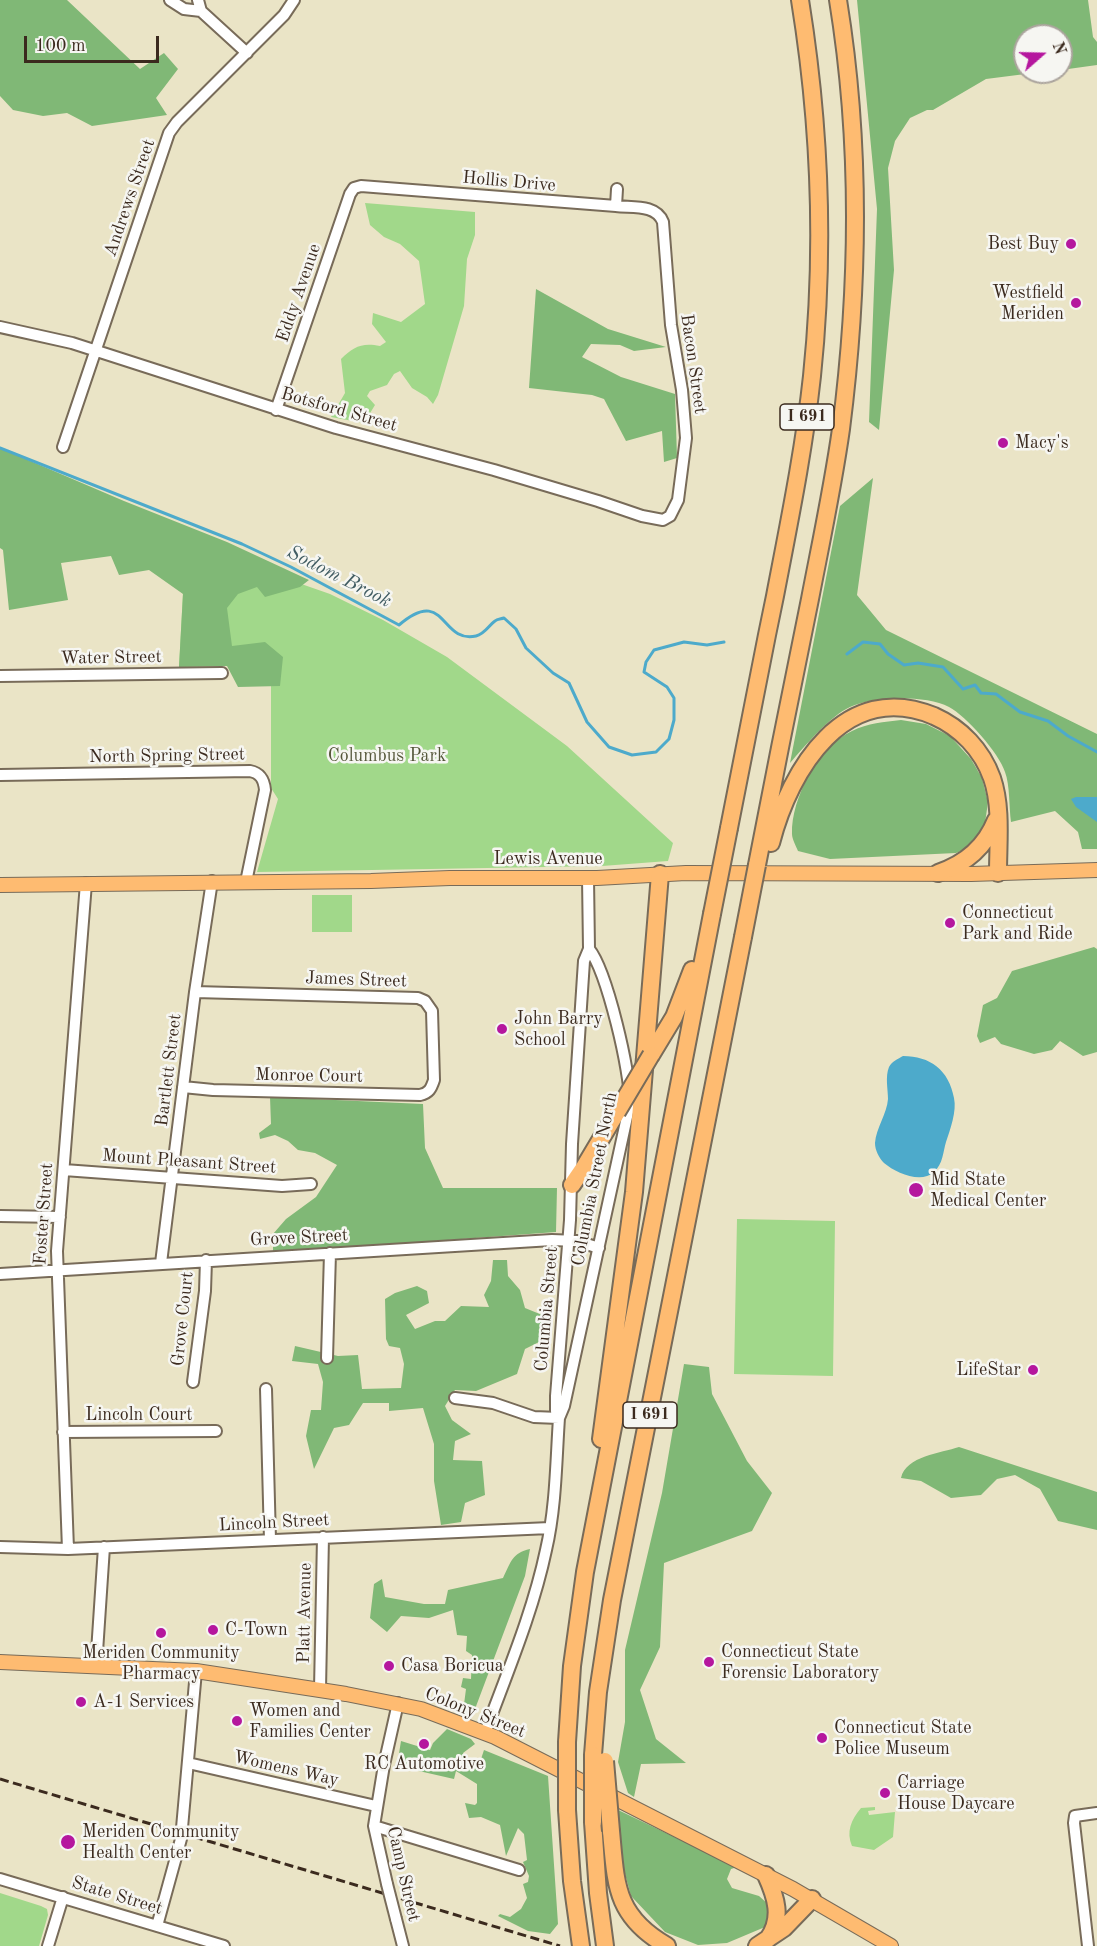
<!DOCTYPE html>
<style>
body{margin:0}
#map{position:relative;width:1097px;height:1946px;overflow:hidden;background:#eae4c6;font-family:"Old Standard TT",serif}
canvas{display:block}
.north{position:absolute;left:1013px;top:24px;width:60px;height:60px;box-sizing:border-box;background:#f6f6f2;border:2px solid #aba49d;border-radius:50%;rotate:70deg;font-size:16px;font-weight:700;line-height:24px;text-align:center;color:#3b2a1e}
.north::after{content:'';display:block;margin:auto;width:21px;height:27px;background:#b5179e;clip-path:polygon(50% 0,100% 100%,50% 72%,0 100%)}
.scale{position:absolute;left:24px;top:36px;width:135px;height:27px;box-sizing:border-box;border:3px solid #3b2a1e;border-top:0;padding-left:8px;font-size:18px;line-height:21px;white-space:nowrap;color:#3b2a1e;-webkit-text-stroke:4px #f6f6f2;paint-order:stroke}
</style>
<div id="map">
<canvas width="1097" height="1946"></canvas>
<div class="north">N</div>
<div class="scale">100 m</div>
</div>
<script>
const ctx = document.querySelector('canvas').getContext('2d');
ctx.lineJoin = 'round';
function fill(path, color) {
  ctx.fillStyle = color;
  ctx.fill(path, 'evenodd');
}
function stroke(path, color, width, dash) {
  ctx.strokeStyle = color;
  ctx.lineWidth = width;
  ctx.lineCap = dash ? 'butt' : 'round';
  ctx.setLineDash(dash || []);
  ctx.stroke(path);
}
function write(font, color, halo, rows, align = 'center') {
  ctx.font = font + ' "Old Standard TT",serif';
  ctx.lineWidth = 5;
  ctx.setLineDash([]);
  ctx.textBaseline = 'middle';
  ctx.strokeStyle = halo;
  ctx.fillStyle = color;
  for (const [text, x, y, turn = 0] of rows) {
    ctx.save();
    ctx.translate(x, y);
    ctx.rotate((+turn || 0) * Math.PI / 180);
    ctx.textAlign = isNaN(turn) ? turn : align;
    if (halo) ctx.strokeText(text, 0, 0);
    ctx.fillText(text, 0, 0);
    ctx.restore();
  }
}
const green = new Path2D(`
 M365 203 475 212V235L467 259 464 306 438 395 433 404 427 397 412 388 400 371 394 374 387 385 370 391 367 396 375 405 364 423 331 417 345 393 341 359C353 347 362 342 380 346L386 342 372 324 373 313 401 322 425 304 419 261 400 244 384 237 370 225Z
 M186 537 267 572 330 594 383 620 447 657 567 746 673 843 668 861 602 866 257 872 278 799 271 788V665L179 667Z
 M312 895H352V932H312Z
 M737 1219 835 1221 833 1376 734 1374Z
 M875 1807V1810L868 1811 869 1815 895 1812 893 1837 874 1850 852 1846C846 1832 851 1820 861 1808Z
 M0 1893 41 1906 47 1909 48 1915 39 1946H0Z`);
const forest = new Path2D(`
 M0 0H67L140 69 164 53 178 69 156 98 167 115 92 126 67 113 43 116 13 110 0 96Z
 M857 0H1088L1093 37 1097 42V65L1061 70V36H1025V72H1041L986 79 933 110H927L910 118 895 141 888 168 894 270 879 430 869 422 877 209Z
 M536 289 608 329 666 347 634 351 620 345 591 344 582 357 621 377 675 394 677 458 664 462 662 431 626 441 604 399 592 395 529 388Z
 M0 448 124 501 227 542 309 580 300 587 265 597 257 587 238 594 227 608 232 646 265 642 283 657 280 686 238 687 227 666 179 667 183 594 149 570 119 575 111 556 61 563 68 600 9 610 3 550 0 548Z
 M873 478 857 595 886 630 1097 734V849H1082L1078 832 1055 811 1011 822C1009 808 1010 785 1005 772 999 753 966 716 949 707 925 695 874 696 850 707 830 716 805 746 790 763L840 506Z
 M901 720 926 724 950 736 971 759 982 778 988 802 985 823 969 848 956 853 830 859 798 851C796 846 792 839 792 834 791 798 819 746 852 731 868 723 884 722 901 720Z
 M1094 947 1097 949V1052L1083 1056 1060 1041 1052 1050 1034 1054 1001 1044 995 1037 980 1043 977 1036 983 1005 997 998 1012 971Z
 M270 1097 423 1104 425 1148 443 1188H557L556 1232 273 1253V1234L286 1219 316 1197 337 1165 315 1153 298 1150 288 1141 275 1135 260 1139 259 1133 271 1124Z
 M493 1260H507L508 1276 520 1290 525 1308 552 1319 549 1337 525 1349 517 1374 476 1391 455 1390 445 1406 452 1420 471 1434 455 1441 453 1460 482 1461 485 1495 465 1503 461 1522 441 1525 434 1481V1444L423 1408 389 1411V1403H363L349 1425 334 1428 314 1469 306 1436 311 1410H321L323 1382 318 1364 292 1361 295 1346 338 1356 358 1355 362 1389 401 1388 404 1364 400 1348 389 1346 386 1339 385 1299 395 1293 417 1286 427 1291 429 1303 406 1315 415 1329 435 1321H445L461 1306 489 1307 484 1295 491 1281Z
 M684 1364 709 1367 712 1394 747 1461 772 1493 752 1531 664 1563 660 1647 640 1690 656 1739 686 1763 641 1764 634 1797 628 1793 618 1762 625 1722V1650L662 1493Z
 M959 1447 1097 1492V1530L1058 1521 1040 1489 1015 1475 997 1479 981 1495 951 1498 921 1481 901 1478C906 1456 941 1453 959 1447Z
 M530 1549 525 1576 475 1709 471 1714 463 1712 466 1689 461 1687 463 1678 471 1679 472 1655 466 1651 467 1636 457 1635 453 1610 429 1618 401 1616 387 1632 370 1618 374 1584 382 1579 385 1597 424 1604H445L448 1590 503 1578C511 1562 512 1553 530 1549Z
 M447 1729 471 1739 475 1744 463 1753 466 1762H480L484 1750 548 1776 558 1924 550 1934 528 1931 498 1916 500 1914 510 1917 521 1909 527 1898 523 1884 528 1882 529 1876 523 1862 527 1860 524 1834 518 1828 506 1856 500 1825 481 1817 469 1818 465 1803 475 1805 477 1803V1784L456 1771 454 1779 397 1766 401 1741 430 1750 433 1743Z
 M616 1809 737 1867 731 1869 727 1879 732 1888 759 1896 769 1905V1918L765 1927 727 1943 698 1945 665 1932 631 1896 621 1859Z`);
const water = new Path2D(`
 M1076 797H1097V822L1076 807 1071 799Z
 M903 1056C930 1056 949 1070 954 1098 957 1111 950 1130 946 1142 943 1152 943 1164 934 1172 921 1184 896 1173 884 1163 879 1158 875 1150 875 1143 876 1128 887 1114 888 1099 888 1089 885 1077 889 1067 892 1061 898 1059 903 1056Z`);
const stream = new Path2D(`
 M0 448 242 544 291 567 399 625C446 585 440 644 476 636 485 634 489 625 495 621 497 619 501 619 504 618L516 629 526 648 553 673 569 683 587 722 609 747 632 755 656 752 669 739 674 720V698L667 687 644 672 646 662 654 650 684 642 707 645 724 642
 M847 654 863 642 880 644 888 654 904 665 918 663 943 667 963 689 975 685 981 693 996 694 1020 712 1048 721 1068 736 1097 752`);
const minor = new Path2D(`
 M170 0 184 9 201 11
 M198 0 201 11 247 53
 M616 206 617 189
 M0 327 72 343 336 428 494 470 598 501 642 516 663 520 670 516 678 500 686 438 682 390 671 325 663 222C656 204 632 208 616 206L361 186 354 188 350 194 276 410
 M63 447 169 133 177 122 284 15 294 0
 M0 676 222 673
 M0 775 250 771C260 773 264 779 265 790L246 882
 M183 1087 213 1090 420 1095C429 1093 431 1089 434 1080L432 1011 425 1001 418 998 195 992
 M64 1170 282 1186 311 1184
 M0 1216 60 1217
 M161 1263 195 992 212 881
 M0 1274 552 1240 577 1241 599 1248
 M327 1358 330 1253
 M193 1382 205 1291 206 1260
 M266 1389 270 1540
 M455 1398 493 1403 534 1417 559 1418
 M559 1418 564 1406 630 1103C631 1074 607 971 589 949
 M63 1432 216 1431
 M0 1547 68 1549 550 1528
 M68 1549 57 1251 86 883
 M96 1667 104 1547
 M320 1689 323 1537
 M485 1733C507 1673 533 1612 546 1550 556 1507 556 1462 559 1418L556 1411V1396L570 1220 572 1144 583 976 584 961 589 949 588 878
 M188 1763 376 1806
 M374 1826 519 1870
 M0 1879 224 1946
 M387 1884 374 1826 384 1765 398 1703
 M396 1919 403 1946
 M157 1926 181 1839 196 1671
 M48 1946 63 1897
 M1088 1946 1074 1823 1075 1816 1097 1813`);
const major = new Path2D(`
 M0 885 371 881 450 878H597L686 873 971 874 1097 870
 M0 1662 196 1671 346 1694 421 1709 495 1737 793 1889 891 1946`);
const highway = new Path2D(`
 M729 828C744 750 759 673 775 596 789 523 804 450 812 376 825 251 820 124 800 0
 M771 843C790 769 845 679 934 716 961 728 982 750 992 778 1002 807 998 842 998 873
 M757 865C774 776 792 688 810 599 821 542 833 486 841 429 859 288 861 141 838 0
 M938 873C965 864 985 848 996 820
 M651 1055 674 1017 692 970
 M572 1185 583 1169 617 1112
 M601 1439 634 1192 660 874
 M567 1742 572 1666 585 1572 712 914
 M593 1755 598 1692 612 1600 743 937
 M567 1810 572 1881 581 1946
 M593 1822 598 1893 605 1946
 M611 1831C616 1885 615 1916 667 1946
 M766 1875C776 1897 783 1918 768 1939
 M757 1946 784 1928 812 1899`);
const rail = new Path2D(`
 M0 1779 560 1946`);
const minorBridge = new Path2D(`
 M387 1884 396 1919`);
const highwayBridge = new Path2D(`
 M712 914 729 828
 M743 937 757 865
 M617 1112 651 1055
 M605 1761 611 1831
 M567 1810V1742
 M593 1822V1755`);
const markers = [
 [1071,244,6,"#b5179e"],
 [1076,303,6,"#b5179e"],
 [1003,443,6,"#b5179e"],
 [950,923,6,"#b5179e"],
 [502,1029,6,"#b5179e"],
 [916,1190,8,"#b5179e"],
 [1033,1370,6,"#b5179e"],
 [213,1630,6,"#b5179e"],
 [161,1633,6,"#b5179e"],
 [709,1662,6,"#b5179e"],
 [389,1666,6,"#b5179e"],
 [81,1702,6,"#b5179e"],
 [237,1721,6,"#b5179e"],
 [822,1738,6,"#b5179e"],
 [424,1744,6,"#b5179e"],
 [885,1793,6,"#b5179e"],
 [68,1842,8,"#b5179e"]
];
const shields = [
 [807,417,54],
 [650,1415,54]
];
const shieldNames = [
 ["I 691",807,417],
 ["I 691",650,1415]
];
const streetNames = [
 ["Hollis Drive",509,182,5],
 ["Andrews Street",130,198,-71],
 ["Eddy Avenue",299,293,-71],
 ["Bacon Street",693,364,82],
 ["Botsford Street",339,410,16],
 ["Water Street",111,658,-1],
 ["North Spring Street",167,756,-1],
 ["Lewis Avenue",548,859],
 ["James Street",356,980,2],
 ["Bartlett Street",169,1070,-83],
 ["Monroe Court",309,1076,1],
 ["Mount Pleasant Street",189,1162,4],
 ["Columbia Street North",595,1179,-79],
 ["Foster Street",44,1214,-86],
 ["Grove Street",299,1238,-3],
 ["Columbia Street",547,1309,-85],
 ["Grove Court",183,1319,-84],
 ["Lincoln Court",139,1415],
 ["Lincoln Street",274,1523,-3],
 ["Platt Avenue",305,1613,-89],
 ["Colony Street",475,1713,22],
 ["Womens Way",286,1769,13],
 ["Camp Street",403,1874,77],
 ["State Street",117,1896,17]
];
const poiNames = [
 ["Best Buy",1059,244,"right"],
 ["Westfield",1064,293,"right"],
 ["Meriden",1064,314,"right"],
 ["Macy's",1015,443],
 ["Connecticut",962,913],
 ["Park and Ride",962,934],
 ["John Barry",514,1019],
 ["School",514,1040],
 ["Mid State",930,1180],
 ["Medical Center",930,1201],
 ["LifeStar",1021,1370,"right"],
 ["C-Town",225,1630],
 ["Connecticut State",721,1652],
 ["Forensic Laboratory",721,1673],
 ["Meriden Community",161,1653,"center"],
 ["Pharmacy",161,1674,"center"],
 ["Casa Boricua",401,1666],
 ["A-1 Services",93,1702],
 ["Women and",249,1711],
 ["Families Center",249,1732],
 ["Connecticut State",834,1728],
 ["Police Museum",834,1749],
 ["RC Automotive",424,1764,"center"],
 ["Carriage",897,1783],
 ["House Daycare",897,1804],
 ["Meriden Community",82,1832],
 ["Health Center",82,1853]
];
const parkNames = [
 ["Columbus Park",387,756]
];
const waterNames = [
 ["Sodom Brook",339,577,27]
];
fill(green, '#a1d88a');
fill(forest, '#80b876');
fill(water, '#4daacb');
stroke(stream, '#4daacb', 3);
stroke(minor, '#786b59', 14);
stroke(major, '#786b59', 16);
stroke(highway, '#786b59', 20);
stroke(minor, '#fff', 10);
stroke(major, '#febb71', 14);
stroke(highway, '#febb71', 16);
stroke(rail, '#3b2a1e', 3, [9, 4.5]);
stroke(minorBridge, '#786b59', 14, []);
stroke(highwayBridge, '#786b59', 20, []);
stroke(minorBridge, '#fff', 10);
stroke(highwayBridge, '#febb71', 16);
for (const [x, y, r, color] of markers) {
  const dot = new Path2D();
  dot.arc(x, y, r, 0, 2 * Math.PI);
  ctx.fillStyle = color;
  ctx.fill(dot);
  stroke(dot, '#f6f6f2', 2);
}
for (const [x, y, w] of shields) {
  const box = new Path2D();
  box.roundRect(x - w / 2, y - 13, w, 26, 4.5);
  ctx.fillStyle = '#f6f6f2';
  ctx.fill(box);
  stroke(box, '#3b2a1e', 1.5);
}
write('bold 16px', '#3b2a1e', null, shieldNames);
write('18px', '#3b2a1e', '#f6f6f2', streetNames);
write('18px', '#3b2a1e', '#f6f6f2', poiNames, 'left');
write('18px', '#545639', '#f6f6f2', parkNames);
write('italic 20px', '#425d63', '#f6f6f2', waterNames);
</script>
